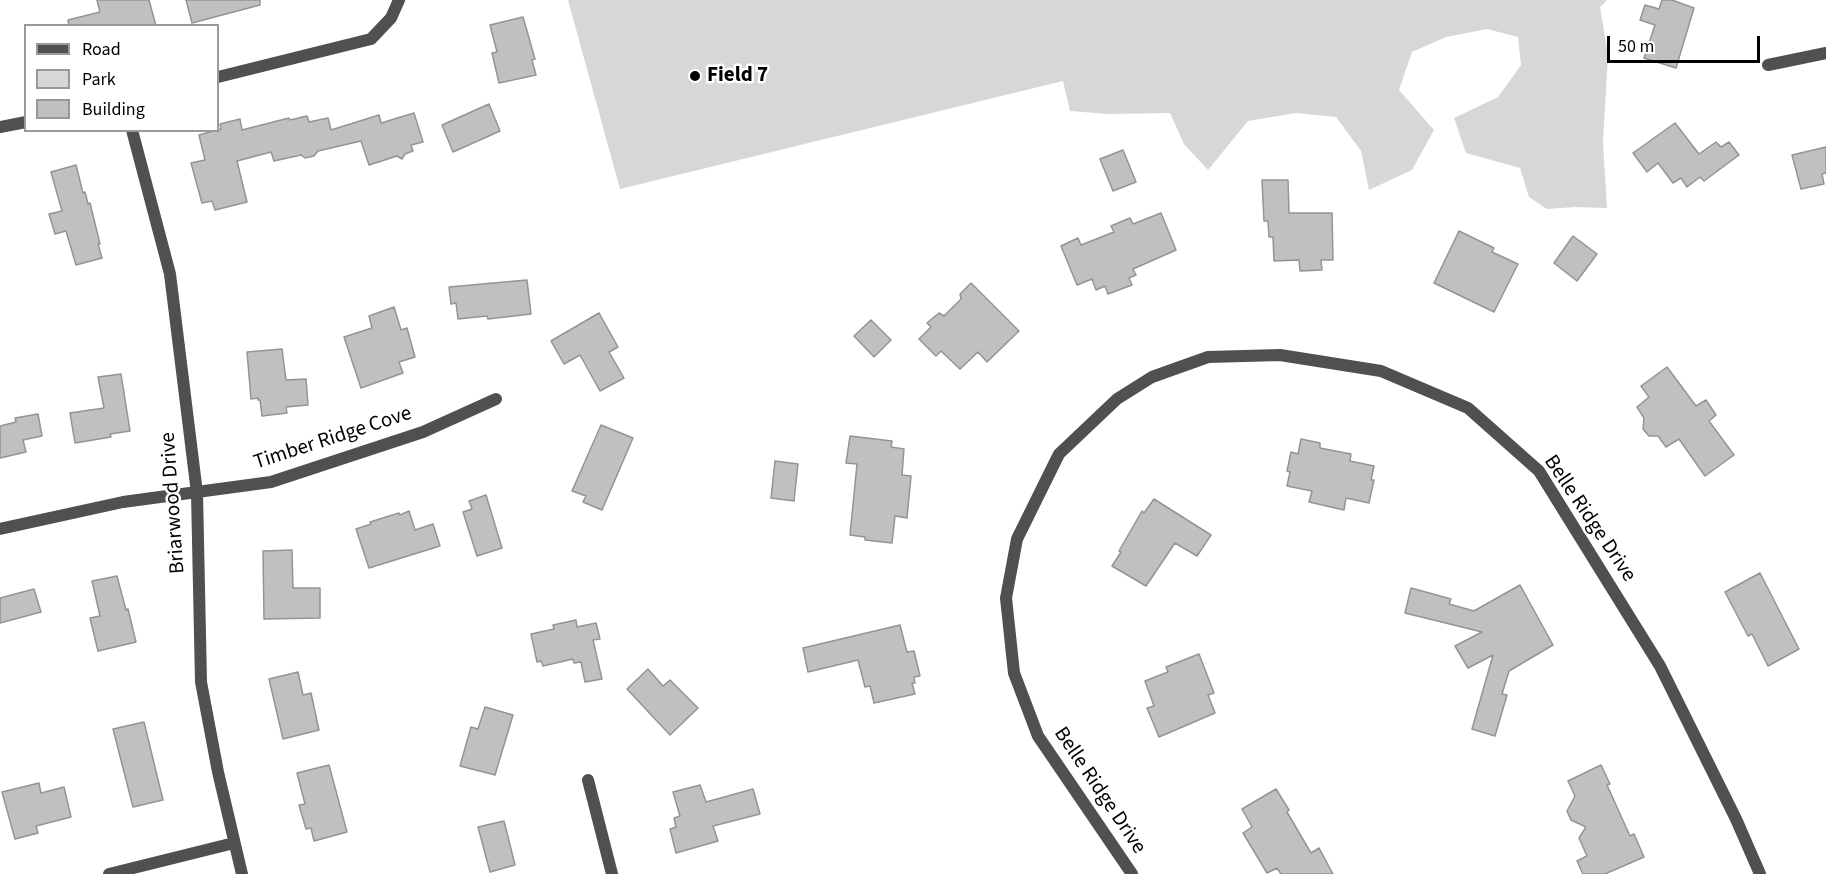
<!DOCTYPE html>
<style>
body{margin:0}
#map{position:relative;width:1826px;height:874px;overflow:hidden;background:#fff;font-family:"Source Sans 3",sans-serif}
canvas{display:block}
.legend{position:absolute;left:24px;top:24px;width:195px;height:108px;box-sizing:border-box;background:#fff;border:2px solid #999;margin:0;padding:8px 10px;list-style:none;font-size:18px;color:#000}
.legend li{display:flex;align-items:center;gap:12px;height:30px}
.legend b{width:30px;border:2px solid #999}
.scale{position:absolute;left:1607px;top:36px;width:153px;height:27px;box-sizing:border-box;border:3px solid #000;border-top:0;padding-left:8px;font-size:18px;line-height:21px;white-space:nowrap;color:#000;-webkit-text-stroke:4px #fff;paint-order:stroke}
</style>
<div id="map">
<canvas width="1826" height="874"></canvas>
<ul class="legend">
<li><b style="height:8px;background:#505050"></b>Road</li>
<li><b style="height:16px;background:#d7d7d7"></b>Park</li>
<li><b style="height:16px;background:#c0c0c0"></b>Building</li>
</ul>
<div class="scale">50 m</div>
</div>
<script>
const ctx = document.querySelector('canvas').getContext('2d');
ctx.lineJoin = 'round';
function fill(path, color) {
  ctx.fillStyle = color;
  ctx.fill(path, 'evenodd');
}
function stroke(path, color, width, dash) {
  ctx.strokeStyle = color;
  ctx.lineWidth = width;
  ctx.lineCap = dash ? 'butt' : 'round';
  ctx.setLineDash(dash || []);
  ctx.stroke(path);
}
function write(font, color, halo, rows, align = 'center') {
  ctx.font = font + ' "Source Sans 3",sans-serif';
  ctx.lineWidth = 5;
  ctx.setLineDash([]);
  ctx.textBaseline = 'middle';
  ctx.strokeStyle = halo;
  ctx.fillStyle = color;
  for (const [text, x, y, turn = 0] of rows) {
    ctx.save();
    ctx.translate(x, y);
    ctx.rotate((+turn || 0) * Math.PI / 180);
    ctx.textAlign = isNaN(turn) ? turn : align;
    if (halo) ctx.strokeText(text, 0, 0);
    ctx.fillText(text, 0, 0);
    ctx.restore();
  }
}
const green = new Path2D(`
 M568 0H1607L1600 7 1608 54 1603 143 1607 208 1575 207 1547 209 1529 197 1520 168 1466 153 1454 118 1498 97 1521 65 1518 37 1487 29 1446 37 1412 52 1399 90 1434 130 1412 170 1369 190 1361 151 1336 117 1296 113 1248 121 1208 170 1184 144 1170 113 1108 114 1070 111 1063 81 620 189Z`);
const building = new Path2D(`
 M97 0H149L156 26H69L68 20 100 12Z
 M186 0H260V5L192 23Z
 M1662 0H1672L1694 8 1676 68 1644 58 1655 25 1640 20 1645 5 1659 9Z
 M523 17 535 59 532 60 536 75 499 83 492 53 497 52 490 25Z
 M489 104 500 131 453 152 442 125Z
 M414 113 423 142 411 145 413 151 405 154 402 159 397 156 369 165 361 141 318 151 314 156 305 158 301 155 274 161 271 152 237 161 247 202 215 210 212 201 202 203 191 163 205 160 199 135 221 129 220 124 240 119 242 130 289 118 290 120 307 116 309 122 328 118 331 130 379 115 381 123Z
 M1675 123 1699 154 1716 142 1721 147 1729 142 1739 155 1704 181 1700 177 1687 187 1681 178 1673 183 1658 163 1647 172 1633 153Z
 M1826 147V173L1822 174 1824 184 1801 189 1792 155Z
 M1123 150 1136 182 1113 191 1100 159Z
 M76 165 83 193 85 192 88 204 90 203 100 244H98L102 258 76 265 66 231 55 234 49 214 62 211 51 172Z
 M1262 180H1288L1289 213H1332L1333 260H1321L1322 270 1300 271 1299 260 1274 261 1273 237H1269L1268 221H1264Z
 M1161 213 1176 250 1133 269 1136 275 1129 278 1132 285 1108 294 1105 286 1096 290 1092 279 1077 285 1061 246 1078 238 1081 245 1114 232 1111 226 1130 218 1133 224Z
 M1459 231 1494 248 1492 252 1518 264 1494 312 1434 283Z
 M1573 236 1597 254 1577 281 1554 263Z
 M527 280 531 314 488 319 487 316 458 319 456 303 451 304 449 287Z
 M971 283 1019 331 987 362 978 352 960 369 941 351 936 356 919 339 931 327 927 323 939 313 944 316 961 299 960 294Z
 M394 307 401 330 407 328 415 357 399 362 403 373 361 388 344 337 372 328 369 316Z
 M599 313 618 347 609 352 624 378 600 391 580 355 564 364 551 341Z
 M871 320 891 340 874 357 854 336Z
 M282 349 286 380 306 379 308 405 286 407 287 413 262 416 260 400H258V398L251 399 247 352Z
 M1667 367 1696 406 1706 400 1716 415 1709 421 1734 455 1705 476 1679 439 1666 447 1658 436H1649L1643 429 1644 418 1637 407 1649 397 1641 386Z
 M121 374 130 431 110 434 111 437 75 443 70 413 104 408 98 377Z
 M38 414 42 436 23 440 26 452 0 458V426L16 422 15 418Z
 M601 425 633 438 602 510 583 502 586 496 572 491Z
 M850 436 892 441 891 447 904 449 902 475 911 476 907 518 895 516 892 543 865 540V537L850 535 857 464 846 463Z
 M1301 439 1320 443V448L1351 454 1350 461 1374 466 1371 480H1374L1369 503 1346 498 1344 510 1309 502 1312 491 1287 486 1290 472 1287 471 1291 452 1298 454Z
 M775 461 798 464 794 501 771 498Z
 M486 495 502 548 477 556 463 512 472 509 469 501Z
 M1154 499 1211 535 1197 556 1175 543 1146 586 1112 566 1121 552 1119 551 1142 511 1144 513Z
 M409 511 415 530 433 524 440 546 369 568 356 529 371 524 370 522 399 513 400 515Z
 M292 550 293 588H320V618L264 619 263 551Z
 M1760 573 1799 649 1768 666 1752 634 1748 636 1725 592Z
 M117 576 126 610 128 609 136 642 98 651 90 618 100 616 92 581Z
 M1520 585 1553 645 1509 671 1502 694 1507 695 1495 736 1472 729 1493 655 1468 668 1455 646 1482 632 1405 613 1411 588 1451 599 1449 604 1474 611Z
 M34 589 41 612 0 623V598Z
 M576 620 577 627 596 623 600 639 593 640 602 679 585 682 581 662 574 663 573 659 543 666 541 661 537 662 531 634 554 629 553 625Z
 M900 625 907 652 914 651 920 676 914 677 915 683H912L915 694 874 703 870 686 865 687 858 660 808 672 803 648Z
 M1199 654 1214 693 1208 695 1215 713 1159 737 1147 708 1154 706 1145 681 1168 672 1166 667Z
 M648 669 663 686 670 680 698 708 670 735 627 689Z
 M298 672 303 695 311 693 319 730 283 739 269 679Z
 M485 707 513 715 495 775 460 766 471 727 478 729Z
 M144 722 163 800 133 807 113 729Z
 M329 765 347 832 314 841 311 828 306 829 299 805 305 804 297 773Z
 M1601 765 1610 784 1607 785 1630 836 1634 834 1644 857 1605 874H1583L1577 861 1587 856 1579 838 1586 827 1571 820 1567 811 1575 796 1568 781Z
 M39 783 41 793 64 787 71 817 36 826 38 833 15 839 2 792Z
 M700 785 706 802 753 789 760 814 713 826 718 841 676 853 670 829 676 827 674 818 680 816 673 792Z
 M1276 789 1289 810 1287 812 1311 853 1319 848 1333 874H1281L1277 868 1267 873 1243 833 1252 827 1242 809Z
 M504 821 515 865 490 872 478 827Z`);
const street = new Path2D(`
 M1768 65 1826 53
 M218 77 371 39 391 18 399 0
 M0 127 26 122
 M132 130 170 274 197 493 201 682 218 772 242 874
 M0 529 123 502 271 482 423 432 496 399
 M588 780 612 874
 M109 874 234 843
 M1132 874 1038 736 1014 673 1006 598 1017 539 1059 454 1117 399 1152 377 1208 357 1280 355 1381 371 1468 408 1539 471 1660 666 1736 819 1760 874`);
const markers = [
 [695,76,6,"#000"]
];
const poiNames = [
 ["Field 7",707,76]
];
const streetNames = [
 ["Timber Ridge Cove",333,439,-18],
 ["Briarwood Drive",174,503,-94],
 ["Belle Ridge Drive",1589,519,56],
 ["Belle Ridge Drive",1099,791,56]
];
fill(green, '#d7d7d7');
fill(building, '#c0c0c0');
stroke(building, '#949494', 1.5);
stroke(street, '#505050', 12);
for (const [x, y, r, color] of markers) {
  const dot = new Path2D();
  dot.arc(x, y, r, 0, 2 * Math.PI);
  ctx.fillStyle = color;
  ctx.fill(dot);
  stroke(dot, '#fff', 2);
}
write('bold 21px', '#000', '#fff', poiNames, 'left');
write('21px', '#000', '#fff', streetNames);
</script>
